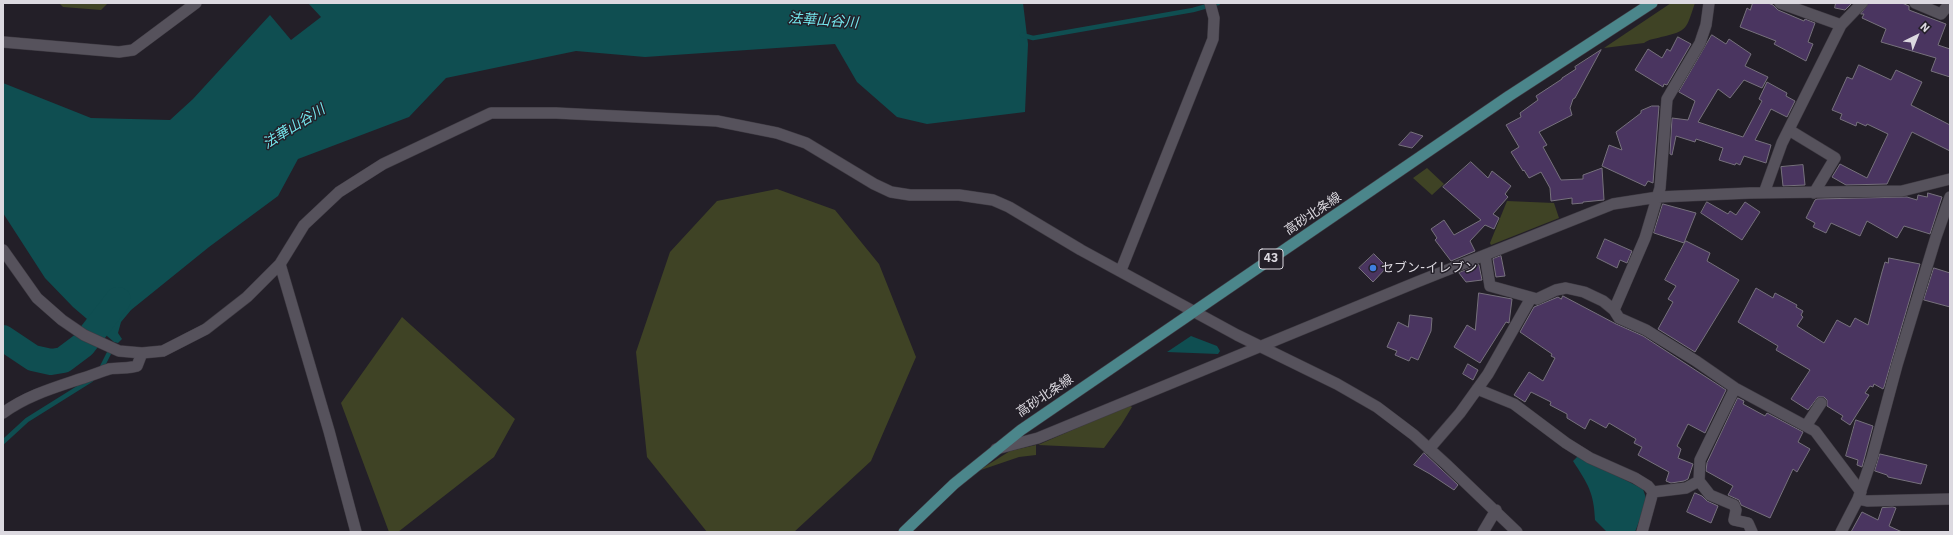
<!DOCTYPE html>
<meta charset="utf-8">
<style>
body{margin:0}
#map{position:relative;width:1953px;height:535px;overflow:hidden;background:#231f28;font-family:"IBM Plex Sans",sans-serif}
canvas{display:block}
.frame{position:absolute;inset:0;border:4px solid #dcd9e0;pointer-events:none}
.north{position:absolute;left:1897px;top:16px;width:40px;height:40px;-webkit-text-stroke:3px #231f28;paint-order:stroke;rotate:43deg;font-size:11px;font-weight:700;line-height:16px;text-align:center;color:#dcd9e0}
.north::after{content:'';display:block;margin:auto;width:14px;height:18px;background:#dcd9e0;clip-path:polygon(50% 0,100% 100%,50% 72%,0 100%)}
</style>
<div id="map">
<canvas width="1953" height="535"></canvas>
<div class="frame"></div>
<div class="north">N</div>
</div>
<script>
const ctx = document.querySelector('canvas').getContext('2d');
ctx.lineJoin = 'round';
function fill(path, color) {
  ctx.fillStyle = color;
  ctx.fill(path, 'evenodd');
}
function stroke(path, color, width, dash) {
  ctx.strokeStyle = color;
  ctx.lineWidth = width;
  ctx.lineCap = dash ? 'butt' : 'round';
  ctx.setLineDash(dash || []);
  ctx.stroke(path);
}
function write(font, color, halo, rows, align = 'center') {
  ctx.font = font + ' "IBM Plex Sans","Noto Sans JP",sans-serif';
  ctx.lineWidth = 3;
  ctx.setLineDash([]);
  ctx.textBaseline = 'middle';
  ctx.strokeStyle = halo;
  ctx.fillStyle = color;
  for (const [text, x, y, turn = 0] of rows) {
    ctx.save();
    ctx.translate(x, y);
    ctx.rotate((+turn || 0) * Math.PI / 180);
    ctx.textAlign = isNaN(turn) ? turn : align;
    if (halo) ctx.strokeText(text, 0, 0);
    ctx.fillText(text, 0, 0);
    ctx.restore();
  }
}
const green = new Path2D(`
 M59 3H108L101 10 63 7Z
 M1671 3H1695C1686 28 1689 31 1661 37 1655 39 1649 39 1644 43L1604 48Z
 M1427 168 1444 184 1432 195 1413 178Z
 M777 189 835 210 879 264 916 357 871 461 794 532H707L647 457 636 352 670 252 717 201Z
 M1507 201 1554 203 1559 218 1491 245 1490 243Z
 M402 317 515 419 494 457 398 532H389L341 403Z
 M1129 405 1132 407 1121 425 1104 448 1038 445Z
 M1036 445V455L1019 457 978 471 1010 451Z`);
const water = new Path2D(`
 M308 3H1023L1028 44 1025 112 927 124 897 117 857 82 835 44 645 57 576 51 446 78 409 117 298 159 278 196 209 247 131 310 121 322 118 333 122 339 118 343 114 342 73 307 45 278 3 213V83L91 118 170 120 193 99 270 15 291 40 321 17Z
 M1191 336 1217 346 1220 351 1218 354 1167 352Z
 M1578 456 1643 489 1647 501 1635 532H1607L1595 520C1594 493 1588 484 1573 461Z`);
const stream = new Path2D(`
 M1022 35 1033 38 1193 10 1218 3
 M101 369 112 347
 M3 442 27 420 91 380`);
const river = new Path2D(`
 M3 338 33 358 51 362 63 360 83 345 118 300`);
const building = new Path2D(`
 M1753 3H1768L1773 5 1778 10 1804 21 1805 19 1815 23 1808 42 1813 44 1806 61 1774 44 1776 41 1740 27 1747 8 1750 10Z
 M1836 3H1852L1845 10 1835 8Z
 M1869 3H1902L1909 6V10L1946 24 1938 45 1950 49V77L1931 71 1936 58 1881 42 1886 29 1862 18 1864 14H1861Z
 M1712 35 1726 44 1729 39 1751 54 1745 66 1768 77 1762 88 1744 80 1730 98 1718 89 1698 122 1743 137 1762 101 1759 99 1767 82 1787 93 1786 96 1795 101 1787 117 1771 109 1755 140 1771 145 1766 163 1744 156 1740 165 1736 163 1735 165 1719 160 1723 148 1696 139 1695 142 1676 136 1672 155 1670 154 1672 118 1688 120 1695 101 1679 92Z
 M1678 37 1691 44 1667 85 1664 84 1663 87 1635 70 1648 49 1662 58 1667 49 1670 51Z
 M1601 50 1575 98 1573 99 1570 108 1572 115 1539 132 1547 145 1543 147 1561 180 1583 179V175L1602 168 1604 200 1583 202V203L1572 204V198L1551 201 1550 188 1541 172 1529 178 1524 170 1523 171 1511 152 1519 147 1506 125 1521 117 1520 113 1538 100 1536 96 1562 79V78L1576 69 1575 67Z
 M1859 65 1891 80 1896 70 1922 82 1911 105 1950 125V151L1912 132 1887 184 1846 185 1832 177 1840 164 1867 178 1888 134 1867 124 1866 126 1857 122 1856 126 1840 119 1842 114 1832 110 1847 77 1852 79Z
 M1652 106H1659L1653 183 1648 181 1645 186 1602 166 1609 145 1622 150 1616 132 1641 113V111Z
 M1411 132 1423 136 1412 148 1399 145Z
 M1471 162 1488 178 1492 171 1511 186 1505 194 1508 197 1493 214 1499 218 1494 229 1485 225 1470 241 1475 251 1451 261 1435 240 1437 238 1431 229 1444 220 1454 235 1481 220 1443 187Z
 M1803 165 1805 185 1783 186 1781 167Z
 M1928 193 1942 197 1930 234 1904 226 1897 238 1867 221 1860 236 1831 223 1826 233 1813 227 1815 223 1806 218 1815 200 1817 199 1907 197 1917 200 1918 195 1927 197Z
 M1707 202 1728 214 1730 211 1736 215 1745 202 1760 212 1742 240 1701 213Z
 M1663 204 1696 213 1684 243 1654 233Z
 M1605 239 1632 251 1627 263 1620 260 1617 268 1597 258Z
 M1686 241 1710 253 1707 261 1739 280 1695 352 1658 329 1673 302 1668 299 1676 286 1665 280Z
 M1374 254 1387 267 1373 282 1359 268Z
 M1501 256 1505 276 1496 277 1493 259Z
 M1889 258 1920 264 1884 387 1883 389 1874 384 1873 387 1870 386 1865 393 1869 395 1850 425 1841 419 1843 416 1827 406V400L1824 397H1818L1808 410 1791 399 1810 370 1776 350 1778 346 1738 322 1756 288 1773 298 1775 293 1797 305 1796 307 1803 311 1801 315 1803 317 1797 326 1824 343 1837 320 1850 327 1855 318 1868 325 1882 272 1885 262 1888 263Z
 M1479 265 1482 280 1466 282 1459 273Z
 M1934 268 1950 273V307L1924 300Z
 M1479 293 1512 299 1509 323 1506 322 1480 363 1454 347 1467 325 1475 330Z
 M1563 296 1616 324 1643 336 1726 390 1705 433 1688 424 1677 446 1681 449 1678 458 1693 464 1688 479 1684 481 1671 483 1666 481 1669 472 1638 455 1642 447 1634 443 1636 439 1609 423 1606 428 1590 419 1585 429 1567 418V414L1550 405 1551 402 1531 392 1525 402 1514 395 1529 372 1543 381 1555 358 1551 356 1552 354 1520 332 1534 307 1558 297 1561 299Z
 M1410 315 1432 318 1431 331 1418 360 1411 357 1409 361 1395 355 1397 351 1387 347 1398 322 1408 327Z
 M1468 364 1478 370 1473 380 1463 374Z
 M1738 398 1744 401 1743 404 1765 416 1767 413 1803 432 1798 442 1810 449 1797 472 1793 469 1770 518 1741 505 1739 500 1728 495 1733 486 1706 471 1707 463Z
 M1856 420 1873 426 1862 467 1857 465 1858 460 1846 456Z
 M1424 453 1458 485 1454 490 1430 474 1414 465Z
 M1880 454 1927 465 1921 484 1888 477 1887 475 1875 471Z
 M1695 493 1702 496 1707 501 1718 506 1711 523 1687 512Z
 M1893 507 1896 508 1889 526 1902 532H1851L1862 512 1878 520 1882 508Z`);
const minor = new Path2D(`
 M1915 3 1941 14 1950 3
 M1841 25 1862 3
 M3 42 119 52 133 50 196 3
 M1789 130 1835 158 1814 193
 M1764 193 1782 143 1841 25 1780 3
 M3 250 37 298 62 320 84 335 119 351 142 353 163 351 206 329 247 297 280 264 304 225 339 192 383 164 491 113H556L717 121 777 133 806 143 874 184 891 192 910 195H959L993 200 1009 207 1081 250 1237 335 1337 384 1377 407 1414 435 1447 465 1517 532
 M1485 255 1490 286 1537 299 1556 290 1566 288 1584 292 1603 301 1614 310 1619 318 1646 330 1696 361 1735 388 1815 431 1861 492
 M280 264 329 431 356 532
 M1121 270 1213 39 1214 18 1210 3
 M1614 310 1645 238 1660 188 1667 99 1700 43 1706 25 1709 3
 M1735 388 1700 460 1699 481 1710 495 1734 505 1736 510 1734 520 1748 523 1752 532
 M1477 389 1514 404 1566 443 1590 458 1635 478 1648 486 1653 492 1642 532
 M3 413C26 396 53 388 80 379 90 376 100 372 109 369 119 367 128 369 137 366L142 353
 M1806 426 1821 403
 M996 449 1038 438 1417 282 1613 204 1658 197 1750 193 1902 191 1950 179
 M1429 449 1460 413 1488 374 1531 298
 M1653 492 1686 488 1699 481
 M1858 499 1867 501 1950 499
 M1483 532 1496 510
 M1841 532 1858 499 1872 458 1897 365 1936 237 1950 197`);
const primary = new Path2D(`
 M904 532 954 484 1021 430 1509 96 1652 3`);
const markers = [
 [1373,268,4,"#3f7fe0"]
];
const shields = [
 [1271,259,24]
];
const shieldNames = [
 ["43",1271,259]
];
const streetNames = [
 ["高砂北条線",1313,214,-34],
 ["高砂北条線",1045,396,-34]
];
const poiNames = [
 ["セブン-イレブン",1381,268]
];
const waterNames = [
 ["法華山谷川",823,21,4],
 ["法華山谷川",294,127,-32]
];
fill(green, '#3f4325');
fill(water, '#0f4e51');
stroke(stream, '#0f4e51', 4.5);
stroke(river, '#0f4e51', 26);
fill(building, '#4a3560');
stroke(building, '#76717c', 1);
stroke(minor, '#3f3b43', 12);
stroke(primary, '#3f3b43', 12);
stroke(minor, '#56525c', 11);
stroke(primary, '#4b868b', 11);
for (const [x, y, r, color] of markers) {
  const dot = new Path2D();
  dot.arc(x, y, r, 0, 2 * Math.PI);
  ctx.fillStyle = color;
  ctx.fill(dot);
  stroke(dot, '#231f28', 1.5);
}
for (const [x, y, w] of shields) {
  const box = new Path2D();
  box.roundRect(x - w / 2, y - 10, w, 20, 3);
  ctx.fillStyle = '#231f28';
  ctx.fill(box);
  stroke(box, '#dcd9e0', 1);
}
write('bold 12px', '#dcd9e0', null, shieldNames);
write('13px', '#dcd9e0', '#231f28', streetNames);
write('13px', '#dcd9e0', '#231f28', poiNames, 'left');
write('italic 14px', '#73e6ec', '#231f28', waterNames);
</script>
